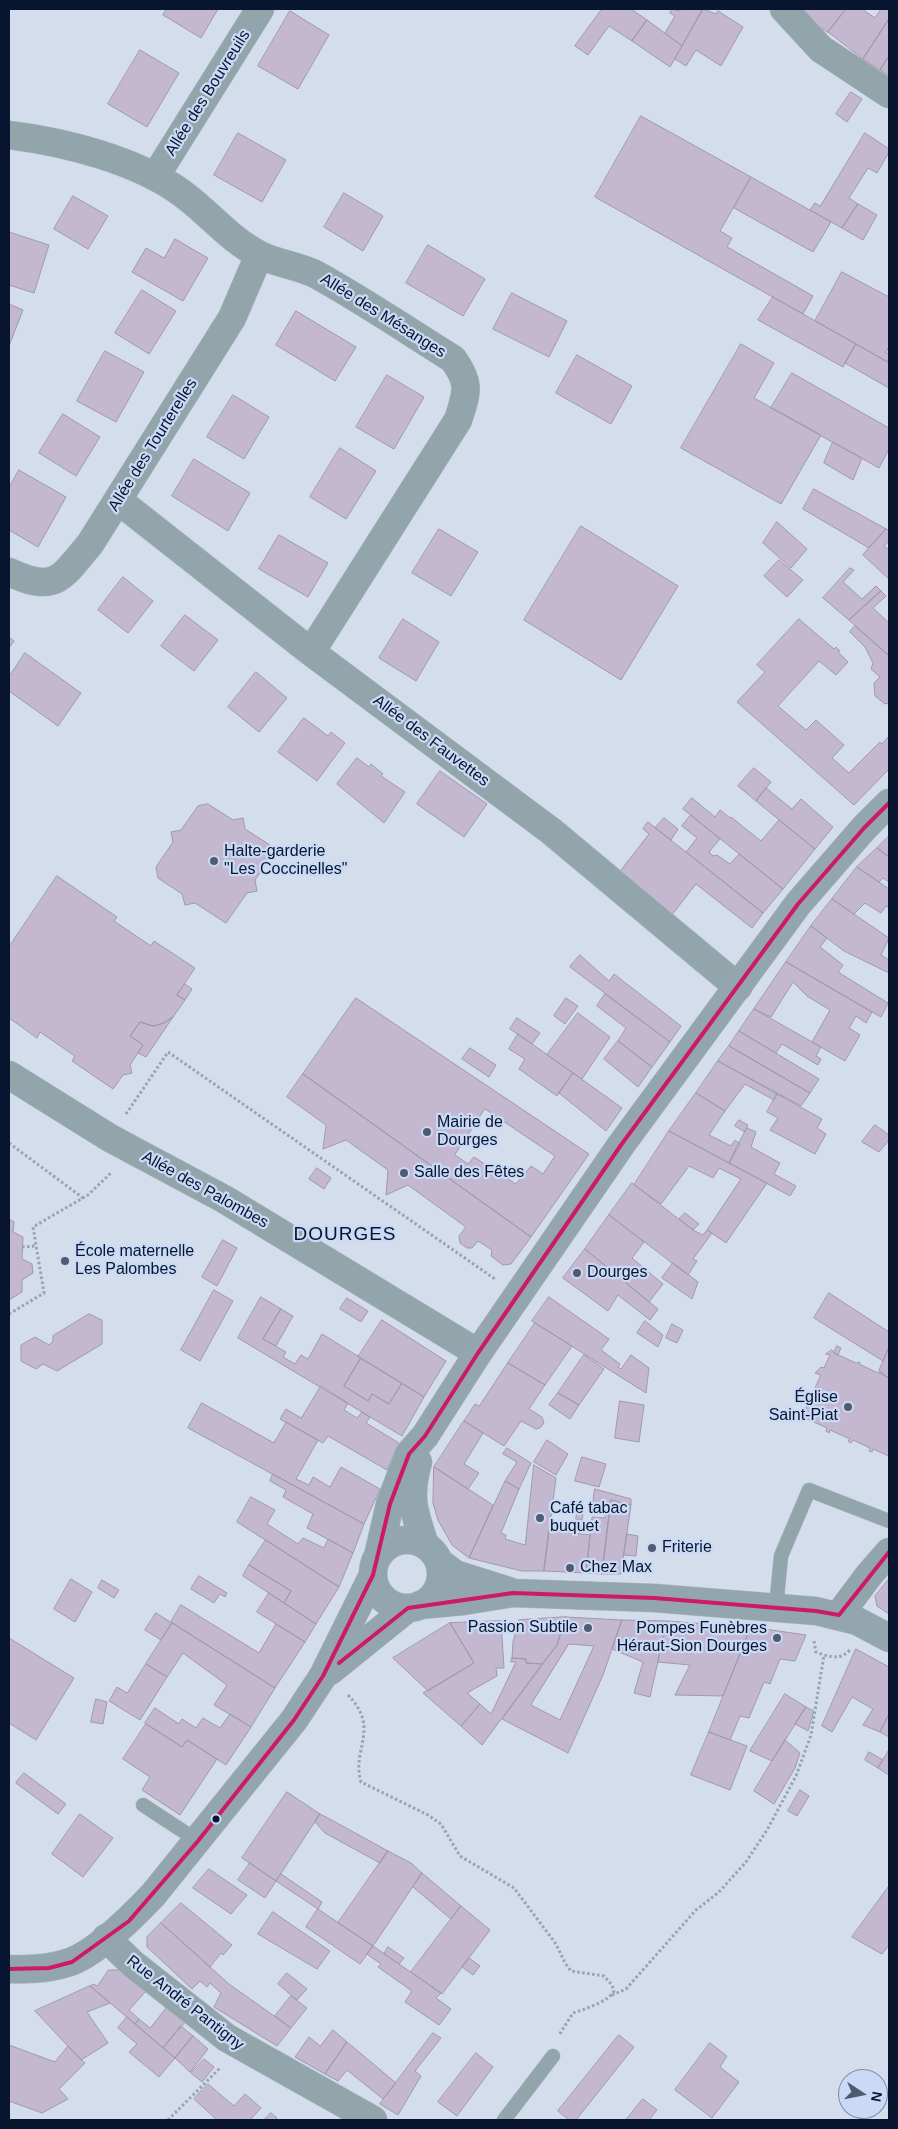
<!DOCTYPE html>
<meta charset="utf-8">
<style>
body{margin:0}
#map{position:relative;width:898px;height:2129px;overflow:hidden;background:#d4ddec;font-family:Arial,sans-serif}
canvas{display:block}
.frame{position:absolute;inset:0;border:10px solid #08152e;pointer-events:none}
.north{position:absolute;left:838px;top:2069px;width:50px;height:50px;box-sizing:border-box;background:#cadaf6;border:1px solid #7c8ba6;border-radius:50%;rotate:101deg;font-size:14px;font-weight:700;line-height:20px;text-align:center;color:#08152e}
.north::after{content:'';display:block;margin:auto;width:18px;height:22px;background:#4f5b70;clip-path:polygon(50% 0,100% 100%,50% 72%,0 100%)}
</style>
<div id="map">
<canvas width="898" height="2129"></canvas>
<div class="frame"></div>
<div class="north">N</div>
</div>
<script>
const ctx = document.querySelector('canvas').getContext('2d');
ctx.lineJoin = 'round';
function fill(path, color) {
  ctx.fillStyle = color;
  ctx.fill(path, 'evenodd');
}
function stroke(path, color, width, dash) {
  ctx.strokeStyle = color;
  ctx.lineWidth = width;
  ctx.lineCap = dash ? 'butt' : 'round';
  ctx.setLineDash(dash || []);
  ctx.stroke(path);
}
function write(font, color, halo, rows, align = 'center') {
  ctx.font = font + ' Arial,sans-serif';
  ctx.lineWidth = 4.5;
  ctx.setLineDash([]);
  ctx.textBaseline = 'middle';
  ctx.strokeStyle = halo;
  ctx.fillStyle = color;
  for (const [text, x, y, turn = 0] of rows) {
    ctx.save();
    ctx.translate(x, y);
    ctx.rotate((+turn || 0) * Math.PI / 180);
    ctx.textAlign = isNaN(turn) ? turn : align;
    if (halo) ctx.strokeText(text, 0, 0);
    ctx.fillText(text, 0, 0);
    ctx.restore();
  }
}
const building = new Path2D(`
 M167 9H218L201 38 163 15Z
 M602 9H631L647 20 632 41 609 26 588 55 575 46Z
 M672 9 680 11 681 9H703L682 46 665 33 675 16 670 13Z
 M703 9 716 14 718 11 743 27 721 66 696 50 686 66 675 59Z
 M795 9H846L828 32Z
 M846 9H862L875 18 881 9H889V19L863 59 828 32Z
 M290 11 329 35 298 89 258 66Z
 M889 19V56L880 70 863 59Z
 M647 20 682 46 670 67 632 41Z
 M140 50 179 73 147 127 108 104Z
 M889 56V76L880 70Z
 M851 92 862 99 847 122 836 114Z
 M641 116 751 177 720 231 732 238 727 247 813 296 803 314 595 197Z
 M238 133 286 160 262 202 214 175Z
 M865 133 889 149V152L877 173 868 168 849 198 858 204 842 228 810 210 815 203 820 206Z
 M751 177 831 222 813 252 734 208Z
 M344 193 383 216 363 251 324 227Z
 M73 196 108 216 88 249 54 229Z
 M858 204 877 215 863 240 842 228Z
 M9 232 49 245 34 293 9 285Z
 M175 239 208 258 183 301 132 272 146 248 164 258Z
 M428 245 485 279 463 316 406 283Z
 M842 272 889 297V347L886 352 889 355 888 362 815 321Z
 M142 290 176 311 149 354 115 333Z
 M512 293 567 321 549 357 493 329Z
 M773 297 856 344 843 367 758 320Z
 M9 304 23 310 9 346Z
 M296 311 356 347 335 381 276 345Z
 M741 344 774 363 754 398 821 435 781 504 681 448Z
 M856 344 889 363V388L845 363Z
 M105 351 144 372 116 422 77 401Z
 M577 355 632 386 611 424 556 393Z
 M792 373 889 428V449L879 468 771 408Z
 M387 375 424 397 394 449 356 427Z
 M233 395 269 417 244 459 207 437Z
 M63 414 100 437 76 476 39 453Z
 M833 442 862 458 853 480 824 463Z
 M340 448 376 471 346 519 310 497Z
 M194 459 250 493 228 531 172 496Z
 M19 470 66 497 38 547 9 530V488Z
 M814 489 886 529 869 548 803 509Z
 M777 522 807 549 791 568 763 543Z
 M581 526 678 586 621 680 524 620Z
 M439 529 478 552 451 596 412 573Z
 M886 529 889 530V541L884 546 889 550V579L863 555Z
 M279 535 328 563 308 597 259 569Z
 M779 560 803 580 787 597 764 576Z
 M850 568 854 570 843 582 862 599 876 586 881 591 849 620 823 598Z
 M123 577 153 601 128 633 98 610Z
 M881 591 886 596 873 608 889 623V652L887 654 849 620Z
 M185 615 218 640 194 671 161 646Z
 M403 619 439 642 416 681 379 658Z
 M799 619 834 649 836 647 840 651 838 652 848 662 836 675 819 661 778 706 806 730 816 720 844 745 832 758 849 773 880 742 882 744 889 736V769L854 805 737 702 765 672 757 665Z
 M855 626 889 656V703L885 704 875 696 874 683 880 677 871 669 873 663 865 647 850 632Z
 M9 637 14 641 9 648Z
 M25 653 81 693 58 726 9 691V677Z
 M256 672 287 698 259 732 228 707Z
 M304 718 328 736 331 732 345 743 317 781 278 752Z
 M357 758 369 767 371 764 383 774 381 776 405 792 384 823 337 784Z
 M754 768 771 782 756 801 738 786Z
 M440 771 487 804 464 837 417 804Z
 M766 788 792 809 801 799 833 827 815 849 756 801Z
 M692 798 715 817 720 810 730 818 731 817 761 841 779 820 815 849 783 889 683 809Z
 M208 804 233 820 243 818 245 829 270 845 272 856 255 880 257 891 247 893 226 923 195 903 185 905 182 894 158 878 156 867 173 842 171 832 181 830 198 806Z
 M691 815 720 839 709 852 713 856 717 855 730 864 739 854 783 889 763 913 686 852 697 838 682 826Z
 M664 818 678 829 671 840 655 828Z
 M648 822 763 913 752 928 696 884 671 916 618 874 649 834 643 829Z
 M889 836V857L877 848Z
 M877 848 889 857V882L883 878 879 882 857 867Z
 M857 867 889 889V908L886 906 881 913 865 903 854 914 832 899Z
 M57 876 117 917 114 921 151 946 154 941 195 968 177 995 185 1000 173 1017 164 1023 153 1026 140 1022 130 1036 143 1045 130 1065 132 1073 123 1075 113 1089 72 1061 75 1056 40 1032 37 1038 9 1018V947Z
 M832 899 889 938 881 955 889 960V973L844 951 811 926Z
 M811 926 827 938 820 947 843 965 838 972 888 1003 881 1017 786 962Z
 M580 955 609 981 614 974 681 1026 670 1042 570 967Z
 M786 962 872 1012 866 1023 856 1016 849 1028 860 1035 845 1061 812 1042 830 1010 807 996 793 982 771 1017 754 1009Z
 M185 984 192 989 185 1000 177 995Z
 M605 994 670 1042 652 1067 618 1041 626 1028 597 1006Z
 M356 998 589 1154 531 1237 303 1074ZM485 1109 555 1156 543 1174 531 1166 516 1184 474 1157 468 1164 455 1155Z
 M566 998 578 1006 565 1024 554 1016Z
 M754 1009 821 1047 816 1056 821 1059 818 1065 782 1044 776 1053 739 1031Z
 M578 1013 610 1037 582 1079 547 1055Z
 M173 1017 146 1057 138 1053 143 1045 130 1036 140 1022 153 1026 164 1023Z
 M517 1018 540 1033 532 1044 510 1029Z
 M739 1031 819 1079 810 1093 729 1046Z
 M518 1034 573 1073 557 1096 519 1069 525 1059 509 1049Z
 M618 1041 652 1067 638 1087 604 1059Z
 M729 1046 810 1093 801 1106 718 1061Z
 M470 1048 496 1065 489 1077 462 1059Z
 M718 1061 777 1094 774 1100 745 1084 725 1111 696 1093Z
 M573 1073 622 1108 606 1131 559 1093Z
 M303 1074 531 1237 511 1264 503 1265 491 1256 492 1250 478 1241 472 1248H467L460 1243 459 1236 466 1227 408 1185 386 1195 388 1170 346 1140 323 1149 326 1125 287 1097Z
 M696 1093 725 1111 709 1135 731 1146 735 1140 740 1144 729 1163 669 1131Z
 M777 1094 822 1119 817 1128 826 1134 815 1154 770 1130 778 1118 767 1112Z
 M739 1120 748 1125 745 1132 735 1126Z
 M875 1125 889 1135V1140L879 1152 862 1142Z
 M747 1128 756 1132 751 1147 780 1163 774 1174 796 1186 790 1196 729 1163Z
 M669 1131 767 1183 726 1243 707 1230 741 1179 719 1168 713 1178 689 1166 661 1204 634 1185Z
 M317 1168 331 1178 324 1189 309 1179Z
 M632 1183 693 1230 703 1235 707 1230 712 1233 693 1259 697 1261 688 1275 609 1215Z
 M685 1213 699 1224 693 1230 679 1219Z
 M609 1215 644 1242 632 1258 663 1284 649 1302 585 1249Z
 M9 1219 14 1222 13 1232 23 1237 22 1259 32 1264 33 1273 22 1280V1292L9 1300Z
 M223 1240 237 1248 217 1286 202 1277Z
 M585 1249 658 1309 650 1320 618 1295 608 1311 563 1278Z
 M673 1263 698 1282 692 1299 662 1278Z
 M214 1290 233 1301 200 1361 181 1350Z
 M829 1293 889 1332V1347L883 1361 814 1318Z
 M261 1297 281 1309 263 1339 286 1352 283 1357 295 1364 301 1355 308 1359 322 1334 361 1358 344 1386 368 1401 372 1394 389 1404 402 1383 424 1397 402 1436 238 1338Z
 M549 1297 609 1339 601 1350 620 1364 618 1367 621 1369 631 1355 649 1368 646 1393 532 1321Z
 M347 1298 368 1311 361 1322 340 1309Z
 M281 1309 293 1316 276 1346 263 1339Z
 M89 1314 102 1320V1344L57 1371 43 1364 36 1369 21 1361V1345L35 1337 49 1345 53 1341V1336Z
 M382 1320 446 1361 424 1397 358 1357Z
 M645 1321 663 1335 658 1347 637 1333Z
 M535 1323 572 1346 545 1385 508 1363Z
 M672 1324 683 1330 677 1343 666 1338Z
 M837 1346 841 1348 838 1355 834 1353Z
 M889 1347V1378L879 1371Z
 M832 1350 834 1353 856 1363 860 1362 859 1364 878 1373 882 1372 881 1374 889 1378V1456L873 1449 872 1452 869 1451 870 1448 853 1440 851 1443 848 1441 850 1439 830 1430 829 1433 826 1431 827 1428 805 1418 804 1421 801 1420 802 1417 799 1416 801 1412 803 1414 809 1401 806 1400 807 1392 812 1394 821 1375 815 1373 821 1367 824 1368 830 1355 826 1354Z
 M584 1355 604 1369 579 1405 558 1393Z
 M361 1358 402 1383 389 1404 372 1394 368 1401 344 1386Z
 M508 1363 545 1385 529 1409 542 1417 544 1423 540 1428 536 1429 521 1421 504 1446 464 1421 475 1404 479 1406Z
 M321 1386 348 1403 344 1410 357 1418 362 1412 370 1417 366 1423 399 1443 387 1470 328 1436 323 1443 280 1419 286 1409 301 1418Z
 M558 1393 579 1405 570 1419 549 1405Z
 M620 1401 644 1405 639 1442 615 1438Z
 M202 1403 274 1443 286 1422 318 1440 296 1479 309 1485 313 1477 330 1487 341 1467 380 1489 364 1524 188 1428Z
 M464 1421 483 1433 464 1464 479 1473 468 1489 434 1467Z
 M547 1440 568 1454 556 1475 534 1462Z
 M507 1448 531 1463 519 1489 505 1481 517 1462 503 1454Z
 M582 1457 606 1464 599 1487 575 1481Z
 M534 1465 556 1478 544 1571H522L469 1558 505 1481 519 1489 501 1533 506 1535 505 1539 525 1545Z
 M434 1467 493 1505 469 1558 452 1545 438 1520 433 1503Z
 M273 1474 364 1524 353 1553 307 1528 313 1514 283 1497 286 1490 270 1481Z
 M595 1489 631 1499V1505L611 1500 602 1574 586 1573 592 1517 605 1518 606 1508 593 1503Z
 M251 1497 275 1510 267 1524 298 1544 303 1538 324 1548 328 1539 353 1553 339 1587 237 1522Z
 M611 1500 631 1505 621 1574H602Z
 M577 1514H583L582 1520 576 1519Z
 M549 1530 590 1535 586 1573 544 1571Z
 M627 1534 638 1536 636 1556 624 1555Z
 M266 1540 339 1587 316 1624 284 1603 291 1591 249 1565Z
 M249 1565 291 1591 284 1603 243 1576Z
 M199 1576 227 1593 225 1597 220 1594 214 1603 191 1589Z
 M71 1579 92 1592 75 1622 54 1609Z
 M889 1579V1614L877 1606 875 1596Z
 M102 1580 119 1590 114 1598 98 1588Z
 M269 1593 316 1624 305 1642 257 1612Z
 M181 1605 259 1653 276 1624 305 1642 275 1688 171 1622Z
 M156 1613 172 1623 161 1640 145 1630Z
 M566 1617 622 1620 603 1675 568 1753 502 1719 557 1645ZM569 1644 594 1646 560 1720 531 1705Z
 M566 1617 557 1645 542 1664 526 1663V1659L512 1658 513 1642 519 1620Z
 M622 1620 667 1621 650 1697 634 1693 643 1662 612 1649Z
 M501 1621 504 1668H496L497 1676 467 1693 480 1704 461 1726 423 1693 474 1663 450 1623Z
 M667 1621 751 1627 723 1696 675 1695 690 1665 658 1662Z
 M172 1623 275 1688 251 1727 214 1705 227 1685 183 1653 167 1677 146 1664Z
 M450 1623 474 1663 428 1691 393 1658Z
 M751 1627 806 1635 795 1661 780 1659 770 1684 764 1682 749 1718 740 1716 730 1740 709 1732Z
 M9 1638 74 1678 36 1740 9 1723Z
 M856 1649 889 1667V1714L880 1732 863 1725 873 1709 852 1697 832 1732 822 1726Z
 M512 1658 526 1659V1663L542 1664 482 1745 461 1726 480 1704 491 1714 516 1662H511Z
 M146 1664 167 1677 140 1720 109 1701 117 1687 127 1693Z
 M785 1694 806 1707 772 1761 750 1751Z
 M96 1699 107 1702 103 1724 91 1722Z
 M806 1707 814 1711 808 1731 795 1724Z
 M155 1708 179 1724 182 1719 196 1728 203 1718 220 1728 230 1714 251 1727 226 1765 187 1740 182 1747 145 1723Z
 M889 1714V1737L880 1732Z
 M146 1724 182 1747 187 1740 217 1759 180 1815 142 1790 150 1777 123 1759Z
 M709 1732 747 1746 730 1790 691 1775Z
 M785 1740 800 1753 795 1768 774 1804 754 1791Z
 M889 1750V1775L878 1768Z
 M869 1752 883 1760 878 1768 865 1760Z
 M24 1773 66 1804 58 1814 16 1783Z
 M800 1790 809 1796 797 1816 788 1811Z
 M287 1792 320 1814 276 1881 242 1858Z
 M80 1814 113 1838 83 1877 52 1854Z
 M320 1814 326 1817 388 1851 380 1863 325 1833 315 1822Z
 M388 1851 411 1863 422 1873 373 1946 338 1923Z
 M250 1863 276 1881 265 1898 238 1880Z
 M209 1869 247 1895 231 1914 193 1888Z
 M422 1873 461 1906 451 1919 413 1887Z
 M281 1874 322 1902 318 1909 276 1881Z
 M889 1886V1945L882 1954 852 1937Z
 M181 1903 232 1945 223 1955 221 1953 210 1967 161 1923Z
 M461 1906 490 1930 442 1994 411 1972Z
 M318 1909 373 1946 360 1964 306 1927Z
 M273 1912 330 1951 317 1969 258 1934Z
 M161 1923 229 1984 291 2028 277 2046 214 2007 221 1993 210 1983 207 1987 200 1981 192 1989 147 1947V1937Z
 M373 1946 441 1993 436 1998 451 2009 439 2025 405 2002 412 1991 378 1967 381 1964 367 1954Z
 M388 1947 404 1958 399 1964 384 1954Z
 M469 1958 480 1966 473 1975 462 1967Z
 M109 1970H119L146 1991 129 2010 139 2019 135 2024 90 1986 94 1984 97 1986Z
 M287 1973 307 1989 297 2000 278 1984Z
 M90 1986 110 2003 87 2012 108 2043 81 2060 35 2011Z
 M291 1996 307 2008 291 2028 275 2016Z
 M167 2007 186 2021 163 2048 135 2024 139 2019 150 2028Z
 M127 2017 175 2058 159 2077 129 2052 137 2044 118 2028Z
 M181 2026 193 2036 175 2058 163 2048Z
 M333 2030 347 2042 325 2074 295 2057 309 2037 320 2046Z
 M433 2033 441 2038 415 2071 421 2076 398 2115 380 2104Z
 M619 2035 634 2047 576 2120H569L558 2111Z
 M193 2036 208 2049 190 2072 175 2058Z
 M347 2042 396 2083 383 2099 347 2070 338 2081 325 2074Z
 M710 2043 727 2056 720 2067 739 2082 712 2118 675 2090Z
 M9 2045 55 2062 68 2046 85 2063 59 2089 68 2099 42 2113 9 2101Z
 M476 2053 493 2067 457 2116 438 2102Z
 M204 2059 214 2067 202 2082 191 2073Z
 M208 2084 234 2106 245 2094 261 2108 250 2120H217L194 2099Z
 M643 2099 657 2110 649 2120H626Z
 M271 2113 277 2118 275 2120H264Z`);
const path = new Path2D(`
 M126 1114 168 1052 495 1279
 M9 1143 83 1198
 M22 1247 36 1246
 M9 1314 44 1293 33 1227 88 1195 112 1172
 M814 1641 816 1652 824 1655
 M348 1695C381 1729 351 1749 361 1782L428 1815 441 1824 460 1856 514 1888 556 1944 565 1963 571 1971 604 1976 612 1985 614 1991C608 2002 585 2009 573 2013L559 2035
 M612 1995 626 1989 696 1910 719 1892 746 1862 767 1830 796 1776 811 1735 824 1655C835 1658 842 1658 850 1650
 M168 2120 221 2067`);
const lane = new Path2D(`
 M776 1608 781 1556 809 1490 889 1521
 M143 1805 198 1841
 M504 2120 553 2056`);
const street = new Path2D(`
 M784 9 821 49 889 94
 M9 135C65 142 137 160 183 194 209 213 231 241 260 255 278 264 300 266 317 275 364 301 408 331 453 359 471 384 467 392 458 420L311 652
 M155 177 260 9
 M119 501 311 652 551 831 738 987
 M9 572C56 594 61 578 90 544L232 318 259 255
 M9 1075 110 1138 224 1199 478 1353
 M839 1615 869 1575 889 1552
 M106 1938 133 1964 227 2038 373 2120`);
const secondary = new Path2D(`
 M418 1462C408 1498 414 1512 425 1545
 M373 1574a34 34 0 1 1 68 0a34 34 0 1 1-68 0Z
 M378 1556 390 1504 409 1454 425 1436 478 1353 621 1145 798 904 864 828 889 803
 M439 1562 455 1574 509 1591
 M420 1605 464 1601 513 1593 654 1598 816 1611 857 1621 889 1638
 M330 1671 408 1608
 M9 1969C30 1970 50 1969 70 1962 96 1953 134 1915 153 1895L294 1720 323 1676 373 1575`);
const bus1 = new Path2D(`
 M339 1663 408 1608 513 1593 654 1598 816 1611 839 1615 889 1552
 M9 1969 49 1968 72 1962 129 1921 198 1841 294 1720 323 1676 373 1575 390 1504 409 1454 425 1436 478 1353 621 1145 798 904 864 828 889 803`);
const markers = [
 [214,861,5,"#4f5b70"],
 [427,1132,5,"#4f5b70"],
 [404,1173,5,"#4f5b70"],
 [65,1261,5,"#4f5b70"],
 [577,1273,5,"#4f5b70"],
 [848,1407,5,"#4f5b70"],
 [540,1518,5,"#4f5b70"],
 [652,1548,5,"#4f5b70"],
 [570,1568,5,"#4f5b70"],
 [588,1628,5,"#4f5b70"],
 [777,1638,5,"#4f5b70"],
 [216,1819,4.5,"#08152e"]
];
const streetNames = [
 ["Allée des Bouvreuils",208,93,-58],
 ["Allée des Mésanges",383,316,32],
 ["Allée des Tourterelles",153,445,-58],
 ["Allée des Fauvettes",431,741,37],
 ["Allée des Palombes",205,1190,29],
 ["Rue André Pantigny",185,2003,38]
];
const poiNames = [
 ["Halte-garderie",224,852],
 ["\"Les Coccinelles\"",224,870],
 ["Mairie de",437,1123],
 ["Dourges",437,1141],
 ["Salle des Fêtes",414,1173],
 ["École maternelle",75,1252],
 ["Les Palombes",75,1270],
 ["Dourges",587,1273],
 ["Église",838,1398,"right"],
 ["Saint-Piat",838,1416,"right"],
 ["Café tabac",550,1509],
 ["buquet",550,1527],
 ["Friterie",662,1548],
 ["Chez Max",580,1568],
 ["Passion Subtile",578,1628,"right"],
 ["Pompes Funèbres",767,1629,"right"],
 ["Héraut-Sion Dourges",767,1647,"right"]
];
const quarterNames = [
 ["DOURGES",345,1235]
];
fill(building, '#c4b8d1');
stroke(building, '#9f99ab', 1);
stroke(lane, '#b1bac8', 15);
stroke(street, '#b1bac8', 29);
stroke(secondary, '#b1bac8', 29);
stroke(path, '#96a4ac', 3, [2.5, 2.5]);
stroke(lane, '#92a5ab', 14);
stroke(street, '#92a5ab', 28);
stroke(secondary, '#94a6ad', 28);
stroke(bus1, '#cc1a69', 4);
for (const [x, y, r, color] of markers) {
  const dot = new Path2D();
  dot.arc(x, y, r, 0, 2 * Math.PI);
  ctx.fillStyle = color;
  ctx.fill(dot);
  stroke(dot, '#cadaf6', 2);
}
write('16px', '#08152e', '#cadaf6', streetNames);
write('16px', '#08152e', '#cadaf6', poiNames, 'left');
ctx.letterSpacing = '1px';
write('19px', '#08152e', '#cadaf6', quarterNames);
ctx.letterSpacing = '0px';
</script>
